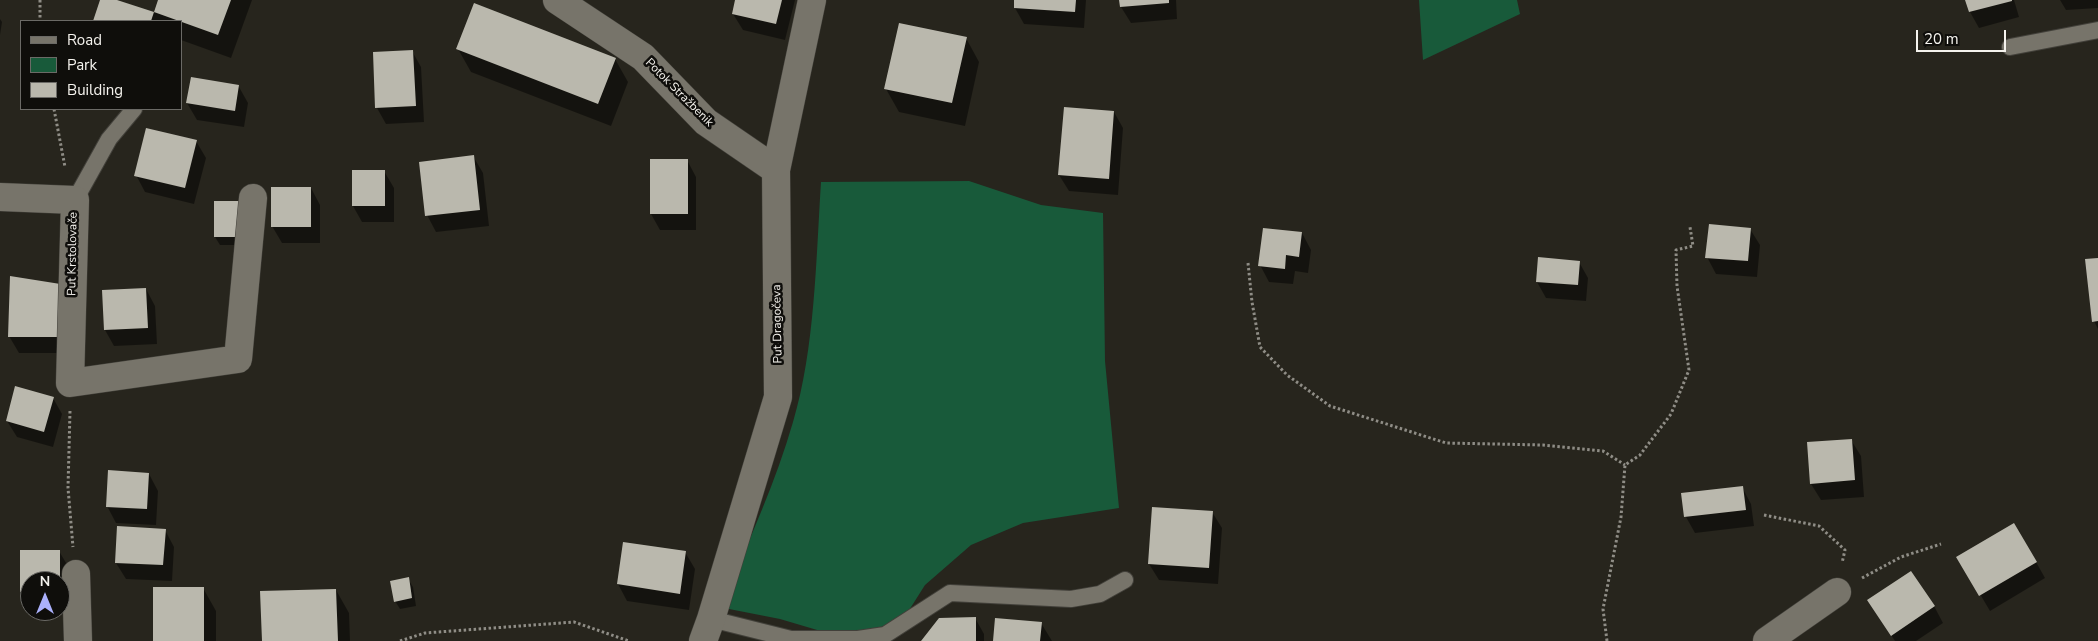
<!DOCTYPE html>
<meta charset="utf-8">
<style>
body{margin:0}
#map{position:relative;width:2098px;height:641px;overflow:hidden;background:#27251d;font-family:"Nunito Sans",sans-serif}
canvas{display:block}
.legend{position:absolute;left:20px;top:20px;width:162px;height:90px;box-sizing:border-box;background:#0f0e0b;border:1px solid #6b6a66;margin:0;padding:6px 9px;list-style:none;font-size:15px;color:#f5f3ee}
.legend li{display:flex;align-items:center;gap:10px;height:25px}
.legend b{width:25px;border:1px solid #6b6a66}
.north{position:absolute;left:20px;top:571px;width:50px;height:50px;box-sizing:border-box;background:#0f0e0b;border:1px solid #6b6a66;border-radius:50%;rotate:0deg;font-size:14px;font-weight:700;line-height:20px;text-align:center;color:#f5f3ee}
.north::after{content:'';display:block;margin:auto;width:18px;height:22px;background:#aab0fb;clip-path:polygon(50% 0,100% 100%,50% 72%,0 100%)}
.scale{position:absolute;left:1916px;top:30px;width:90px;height:22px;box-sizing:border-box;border:2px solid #f5f3ee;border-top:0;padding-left:6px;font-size:15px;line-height:18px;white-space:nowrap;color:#f5f3ee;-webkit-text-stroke:4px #0f0e0b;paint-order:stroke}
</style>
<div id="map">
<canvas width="2098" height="641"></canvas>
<ul class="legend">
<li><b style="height:6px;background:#77746a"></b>Road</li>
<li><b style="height:14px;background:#185a3a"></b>Park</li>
<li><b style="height:14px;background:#bab8ad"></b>Building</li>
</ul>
<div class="north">N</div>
<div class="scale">20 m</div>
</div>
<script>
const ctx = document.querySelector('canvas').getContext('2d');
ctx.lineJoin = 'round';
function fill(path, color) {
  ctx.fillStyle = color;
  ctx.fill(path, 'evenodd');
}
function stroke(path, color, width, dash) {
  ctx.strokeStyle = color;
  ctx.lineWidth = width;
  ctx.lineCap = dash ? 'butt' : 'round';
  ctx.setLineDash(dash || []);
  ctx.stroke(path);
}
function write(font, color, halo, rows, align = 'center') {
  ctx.font = font + ' "Nunito Sans",sans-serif';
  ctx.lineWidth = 5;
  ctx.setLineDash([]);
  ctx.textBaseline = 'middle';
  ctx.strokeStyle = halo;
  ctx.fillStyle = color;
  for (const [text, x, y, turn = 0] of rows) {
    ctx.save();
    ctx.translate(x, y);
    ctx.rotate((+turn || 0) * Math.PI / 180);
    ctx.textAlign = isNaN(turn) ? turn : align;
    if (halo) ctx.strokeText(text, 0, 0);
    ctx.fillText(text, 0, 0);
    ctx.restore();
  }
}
const green = new Path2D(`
 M1419 0H1517L1520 14 1423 60Z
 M969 181 1041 205 1103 213 1105 361 1119 508 1023 523 971 545 925 585 906 615 886 628 834 635 780 619 724 608 726 595C750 538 776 481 793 422 815 349 816 259 821 182Z`);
const shadow = new Path2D(`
 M102 0H113L155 13 160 0H252L231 58 181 40V21H95Z
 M736 0H795L785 40 743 30 733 14Z
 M1015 0H1086L1084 28 1024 24 1015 8Z
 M1121 0H1176L1177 19 1131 23 1121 7Z
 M1967 0H2014L2019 17 1979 28 1970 12Z
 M2060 0H2098V8L2066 10Z
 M0 19 2 22 0 35Z
 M966 38 979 62 965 126 899 112 886 89Z
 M458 49 615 59 628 82 611 126 471 72Z
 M412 51 421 67 424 122 386 124 377 108Z
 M239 87 248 103 244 127 197 120 187 103Z
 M1114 112 1123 128 1118 195 1069 191 1059 175Z
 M196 141 206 158 194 204 145 192 136 175Z
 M473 156 483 173 489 226 436 232 427 215Z
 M687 160 696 177V230H660L651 214Z
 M384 171 394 188V222H362L353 206Z
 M311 188 320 205V243H282L272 226Z
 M215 203 246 245H220L215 237Z
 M1750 229 1760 245 1757 277 1716 274 1707 257Z
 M1302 233 1311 250 1308 273 1295 271 1293 284 1269 282 1260 265Z
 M2098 259V329L2094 321Z
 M1579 262 1588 278 1586 301 1546 298 1537 282Z
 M72 287 69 353H19L9 336Z
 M146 289 155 306 157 344 114 346 105 330Z
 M53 398 62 414 53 447 17 437 7 421Z
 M1851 440 1861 456 1864 497 1821 500 1811 484Z
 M149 474 158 491 156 525 116 523 107 506Z
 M1742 487 1751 504 1754 526 1695 533 1686 517 1683 494Z
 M1212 512 1222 528 1218 584 1159 580 1149 564Z
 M165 530 174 547 172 581 126 579 116 563Z
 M21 551H59L69 568V608H60V581H30V607L21 592Z
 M685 552 695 569 689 610 627 601 618 584Z
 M1958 557 2036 562 2045 578 1990 611Z
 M408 579 413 587 416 606 400 609 395 601Z
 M203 588 216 611V641H154Z
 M336 590 349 613 350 641H263Z
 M1869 601 1934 606 1943 623 1916 641H1895Z
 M975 618 984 634V641H923Z
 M1041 623 1052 641H995Z`);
const building = new Path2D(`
 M100 0H117L154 12 151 21H93Z
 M158 0H231L218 35 154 12Z
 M735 0H782L776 24 732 14Z
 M1014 0H1076L1075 12 1014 8Z
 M1119 0H1169V3L1120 7Z
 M1965 0H2012V1L1969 12Z
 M474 3 616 58 598 104 456 49Z
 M899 23 967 37 952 103 884 89Z
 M413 50 416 106 375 108 373 52Z
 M191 77 239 85 235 111 186 103Z
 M1064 107 1114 111 1109 179 1058 175Z
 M146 128 197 140 185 188 134 176Z
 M474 155 480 210 425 216 419 162Z
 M650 159H688V214H650Z
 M352 170H385V206H352Z
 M271 187H311V227H271Z
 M214 201H242V237H214Z
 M1709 224 1751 228 1748 261 1705 258Z
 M1263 228 1302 232 1299 257 1286 255 1285 269 1258 266Z
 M1538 257 1580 261 1578 285 1536 282Z
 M2098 258V321L2092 322 2085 259Z
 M10 276 73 286 60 337H8Z
 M146 288 148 328 104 330 102 290Z
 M15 386 54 397 44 432 6 421Z
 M1852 439 1855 480 1810 484 1807 442Z
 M108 470 149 473 147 509 106 507Z
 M1743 486 1746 510 1684 517 1681 493Z
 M1152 507 1213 511 1209 568 1148 564Z
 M2014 523 2037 562 1979 596 1956 557Z
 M117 526 166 529 163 565 115 563Z
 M623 542 686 551 680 594 617 584Z
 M20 550H60V581H30V592H20Z
 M1911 571 1935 606 1891 636 1867 600Z
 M409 577 412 598 394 602 390 581Z
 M153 587H204V641H153Z
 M336 589 338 641H262L260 591Z
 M976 617V641H921L939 618Z
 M995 618 1042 622 1040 641H993Z`);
const path = new Path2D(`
 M40 0V21
 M54 109 65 167
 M1248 263 1252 302 1260 347 1287 375 1330 406 1446 443 1543 445 1603 451 1625 465
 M70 411 68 488 73 547
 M1764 515 1819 526 1845 550 1842 563
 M1862 578 1901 557 1941 544
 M400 641 425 633 574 622 629 641
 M1607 641 1603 609 1621 517 1625 465 1640 455 1671 414 1689 370 1677 286 1676 250 1693 246 1690 227`);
const lane = new Path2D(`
 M2010 47 2098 30
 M75 200 109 139 134 109
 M711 619 791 639H858L885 635 950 593 1071 599 1100 594 1125 580`);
const street = new Path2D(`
 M557 0 643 57 706 122 776 170
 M0 197 75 200 70 383 238 359 253 198
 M76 574 78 641
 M703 641 711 619 778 397 776 170 812 0
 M1767 641 1837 592`);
const streetNames = [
 ["Potok Stražbenik",679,93,45],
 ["Put Krstolovače",73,254,-89],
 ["Put Dragočeva",778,324,-91]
];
fill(green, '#185a3a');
fill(shadow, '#0007');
fill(building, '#bab8ad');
stroke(lane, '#42403a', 18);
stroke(street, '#42403a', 29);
stroke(path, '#8f8d86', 3, [2.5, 2.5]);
stroke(lane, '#77746a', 16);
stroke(street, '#77746a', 28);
write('12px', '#f5f3ee', '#0f0e0b', streetNames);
</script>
